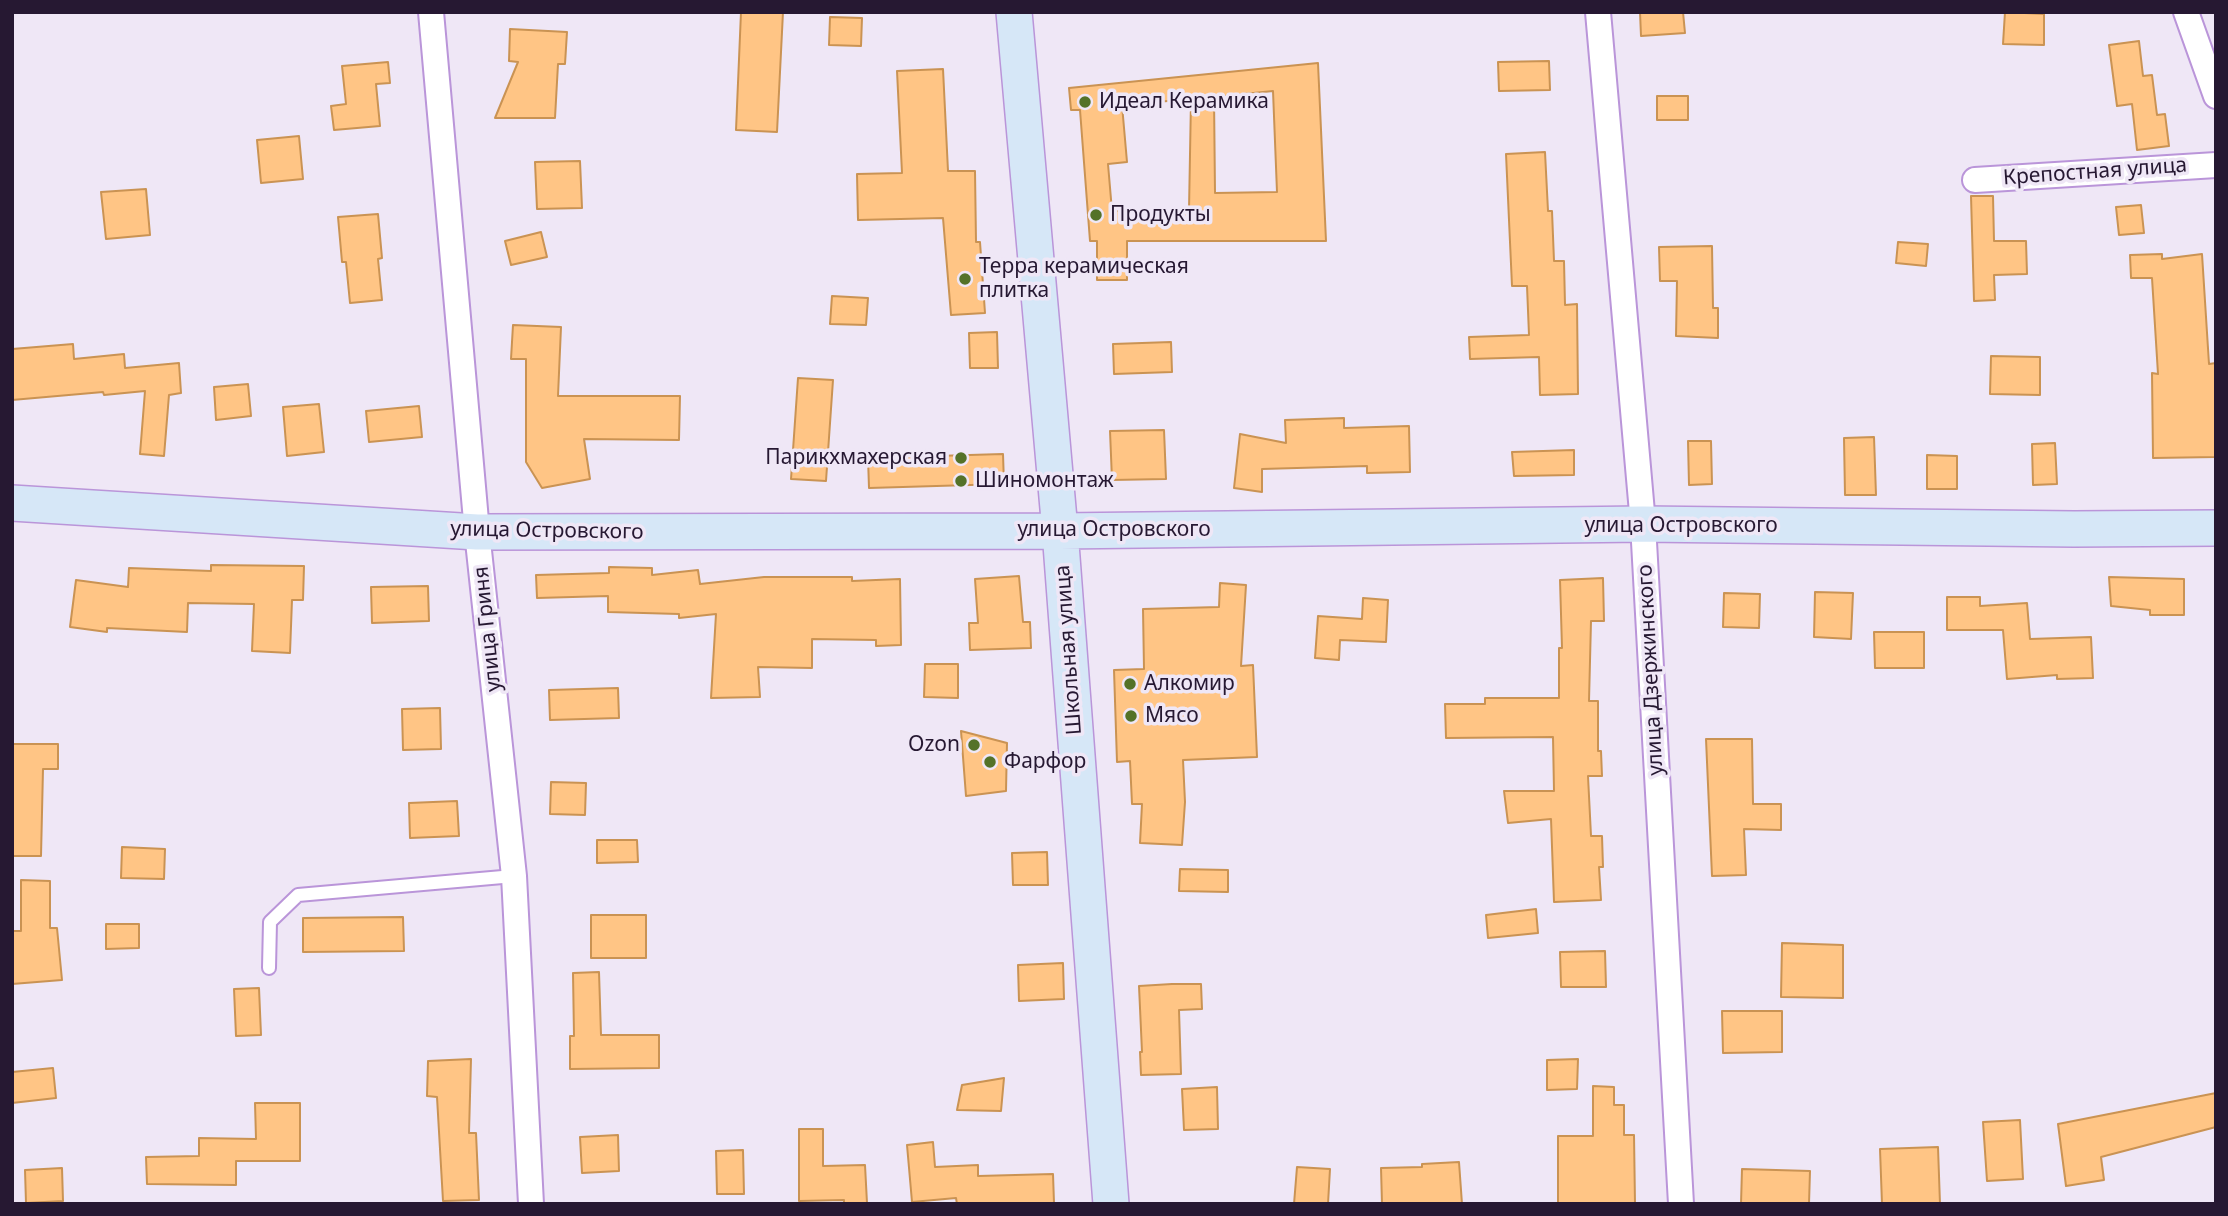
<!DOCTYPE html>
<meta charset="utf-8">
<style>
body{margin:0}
#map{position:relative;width:2228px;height:1216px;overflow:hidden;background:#efe7f6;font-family:"Noto Sans",sans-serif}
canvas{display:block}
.frame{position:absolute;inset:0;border:14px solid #261832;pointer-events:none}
</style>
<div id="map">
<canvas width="2228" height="1216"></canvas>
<div class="frame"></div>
</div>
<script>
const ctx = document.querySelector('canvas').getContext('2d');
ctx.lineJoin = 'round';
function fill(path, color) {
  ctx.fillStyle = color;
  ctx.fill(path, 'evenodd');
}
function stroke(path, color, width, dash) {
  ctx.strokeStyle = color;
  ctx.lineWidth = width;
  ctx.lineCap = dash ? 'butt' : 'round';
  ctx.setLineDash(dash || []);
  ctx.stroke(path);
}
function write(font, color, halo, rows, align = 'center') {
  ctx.font = font + ' "Noto Sans",sans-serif';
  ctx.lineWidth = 7;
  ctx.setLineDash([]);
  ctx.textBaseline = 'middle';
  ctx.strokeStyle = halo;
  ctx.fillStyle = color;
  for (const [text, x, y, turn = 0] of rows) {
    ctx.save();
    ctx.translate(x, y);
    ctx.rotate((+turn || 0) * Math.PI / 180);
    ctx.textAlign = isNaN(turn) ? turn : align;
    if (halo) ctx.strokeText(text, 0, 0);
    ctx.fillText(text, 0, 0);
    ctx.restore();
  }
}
const building = new Path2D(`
 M741 12H783L777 132 736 130Z
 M1640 12H1683L1685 33 1641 36Z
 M2005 12 2044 14V45L2003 44Z
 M830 17 862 18 861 46 829 45Z
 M510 29 567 32 565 64H558L555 118H495L518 62 509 61Z
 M2139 41 2143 76 2152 75 2157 115 2165 114 2169 146 2137 150 2132 104 2117 106 2109 45Z
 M1549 61 1550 90 1499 91 1498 62Z
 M388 62 390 83 376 84 380 126 334 130 331 106 346 104 342 66Z
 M1318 63 1326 241H1127V280H1097V241H1090L1080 110H1071L1069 88ZM1273 91 1277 192 1215 193 1214 97ZM1191 99 1189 210 1112 211 1108 164 1127 162 1122 105Z
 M943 69 948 171H975L976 242H980L985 313 951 315 943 218 858 220 857 174 902 173 897 71Z
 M1657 96H1688V120H1657Z
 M299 136 303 179 261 183 257 140Z
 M1545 152 1548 211H1552L1554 261H1564L1565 305 1577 304 1578 394 1540 395 1539 357 1470 359 1469 337 1529 335 1527 286H1512L1506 154Z
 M580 161 582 208 537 209 535 162Z
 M146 189 150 235 106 239 101 192Z
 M1971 196H1993L1994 241H2026L2027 274 1994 275 1995 300 1974 301Z
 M2141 205 2144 233 2119 235 2116 207Z
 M378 214 382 258 378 259 382 300 350 303 346 262H342L338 217Z
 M541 232 547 257 511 265 505 241Z
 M1898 242 1928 244 1926 266 1896 263Z
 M1712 246 1713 308H1718V338L1676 336 1677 281H1660L1659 247Z
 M2162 254V259L2202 254 2209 364 2216 363V457L2153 458 2152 373 2158 374 2152 278H2131L2130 255Z
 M832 296 868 298 866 325 830 324Z
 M513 325 561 327 558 396H680L679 440 584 439 590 479 542 488 526 462V359H511Z
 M997 332 998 368H970L969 333Z
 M1171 342 1172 372 1114 374 1113 344Z
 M73 344 74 359 124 354 125 368 179 363 181 393 169 395 164 456 140 454 145 391 104 395 103 392 12 400V349Z
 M1991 356 2040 357V395L1990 394Z
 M798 378 833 380 826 481 791 479Z
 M248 384 251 416 216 420 214 387Z
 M319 404 324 452 287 456 283 407Z
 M419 406 422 437 369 442 366 411Z
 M1344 418V428L1409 426 1410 472 1367 473V466L1262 469V492L1234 488 1240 434 1286 443 1285 420Z
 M1164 430 1166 479 1112 480 1110 431Z
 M1874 437 1876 495H1845L1844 438Z
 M1688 441H1711L1712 484 1689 485Z
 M2055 443 2057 484 2033 485 2032 444Z
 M1574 450V475L1514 476 1512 452Z
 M1003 454 1004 484 869 488 868 458Z
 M1927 455 1957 456V489H1927Z
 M211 565 304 566 303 600H292L290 653 252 651 254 604 188 603 187 632 107 628V632L70 627 76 580 128 587 129 568 211 571Z
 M609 567 652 568V575L698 570 700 584 764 577H852V581L900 579 901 645 876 646V640L812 639V668L758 667 760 697 711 698 716 614 679 618V614L608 612V596L537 598 536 575 609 573Z
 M1019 576 1023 622H1030L1031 648 970 650 969 623H978L975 579Z
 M2109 577 2184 579V615H2150V610L2111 606Z
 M1603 578 1604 621H1591L1589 701H1598V751H1601L1602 776H1588L1591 836H1602L1603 867H1599L1601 900 1554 902 1551 819 1508 823 1504 791H1554L1553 737 1446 738 1445 704H1485V698H1559V648H1562L1560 580Z
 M1220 583 1246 585 1241 666 1253 665 1257 757 1183 760 1185 802 1182 845 1140 843 1142 804H1132L1130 761 1117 762 1114 670 1144 669 1143 609 1219 607Z
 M428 586 429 621 372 623 371 587Z
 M1815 592 1853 593 1851 639 1814 637Z
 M1724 593 1760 594 1759 628 1723 627Z
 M1947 597H1980V606L2027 603 2030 639 2091 637 2093 678 2057 679V675L2007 679 2003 630H1947Z
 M1363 598 1388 600 1386 642 1340 640 1339 660 1315 658 1318 616 1362 619Z
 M1874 632H1924V668H1875Z
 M925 664H958V698L924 697Z
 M618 688 619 718 550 720 549 690Z
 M440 708 441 749 403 750 402 709Z
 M961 731 1007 743 1006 791 966 796Z
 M1706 739H1752L1753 804H1781V830L1744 829 1746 875 1712 876Z
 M12 744H58V769H43L41 856H12Z
 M551 782 586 783 585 815 550 814Z
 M457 801 459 836 410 838 409 803Z
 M597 840H637L638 862 597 863Z
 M122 847 165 849 164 879 121 878Z
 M1047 852 1048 885H1013L1012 853Z
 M1180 869 1228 870V892L1179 891Z
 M21 880 50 881V928H57L62 980 12 984V931H21Z
 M1536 909 1538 933 1488 938 1486 915Z
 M591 915H646V958H591Z
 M403 917 404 951 303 952V918Z
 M106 924H139V948L106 949Z
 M1782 943 1843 945V998L1781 997Z
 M1605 951 1606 987H1561L1560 952Z
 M1063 963 1064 999 1019 1001 1018 965Z
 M599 972 601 1035H659V1068L570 1069V1036H574L573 973Z
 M1172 984H1201L1202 1009 1179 1010 1181 1074 1141 1075 1140 1052H1142L1139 986Z
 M259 988 261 1035 236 1036 234 989Z
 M1722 1011H1782V1052L1723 1053Z
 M471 1059 469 1133H476L479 1200 443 1201 437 1097 427 1096 428 1061Z
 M1578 1059 1577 1089 1547 1090V1060Z
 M53 1068 56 1098 12 1103V1072Z
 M1004 1078 1001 1111 957 1110 962 1085Z
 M1593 1086 1614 1087V1105H1624V1135H1634L1635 1204H1558V1136H1593Z
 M1217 1087 1218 1129 1184 1130 1182 1089Z
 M2216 1093V1127L2101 1157 2104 1180 2066 1186 2058 1124Z
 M255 1103H300V1161H236V1185L147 1184 146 1157 199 1156V1138L256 1139Z
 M2020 1120 2023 1179 1987 1181 1983 1122Z
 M799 1129H823V1166L865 1165 867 1203 844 1204V1200L799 1201Z
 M618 1135 619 1171 582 1173 580 1137Z
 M933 1142 935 1167 978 1165V1176L1053 1174 1054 1203 957 1204 956 1198 912 1202 907 1145Z
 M1938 1147 1940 1204H1882L1880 1149Z
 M743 1150 744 1194H717L716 1151Z
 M1459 1162 1462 1204H1382L1381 1168 1422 1167V1164Z
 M1297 1167 1330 1169 1328 1204H1294Z
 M62 1168 63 1201 26 1203 25 1170Z
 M1742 1169 1810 1171 1809 1204H1741Z`);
const lane = new Path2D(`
 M269 968 270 922 298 895 514 876`);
const street = new Path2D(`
 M431 12 477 532 514 876 531 1204
 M1598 12 1643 524 1681 1204
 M2186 12 2216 96
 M1975 180 2216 165`);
const secondary = new Path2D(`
 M1014 12 1060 531 1111 1204
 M12 503 477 532 1060 531 1643 524 2074 529 2216 528`);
const markers = [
 [1085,102,7,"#547228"],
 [1096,215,7,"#547228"],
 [965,279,7,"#547228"],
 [961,458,7,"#547228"],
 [961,481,7,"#547228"],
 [1130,684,7,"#547228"],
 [1131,716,7,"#547228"],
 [974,745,7,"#547228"],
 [990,762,7,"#547228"]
];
const poiNames = [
 ["Идеал Керамика",1099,102],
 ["Продукты",1110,215],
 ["Терра керамическая",979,267],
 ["плитка",979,291],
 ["Парикхмахерская",947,458,"right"],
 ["Шиномонтаж",975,481],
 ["Алкомир",1144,684],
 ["Мясо",1145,716],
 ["Ozon",960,745,"right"],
 ["Фарфор",1004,762]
];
const streetNames = [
 ["Крепостная улица",2095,172,-4],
 ["улица Островского",1681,526],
 ["улица Островского",1114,530],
 ["улица Островского",547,531,1],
 ["улица Гриня",488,629,-96],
 ["Школьная улица",1069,650,-94],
 ["улица Дзержинского",1651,670,-93]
];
fill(building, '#ffc585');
stroke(building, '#ca9353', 2);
stroke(lane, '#ba95d9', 16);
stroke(street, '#ba95d9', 28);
stroke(secondary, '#ba95d9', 38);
stroke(lane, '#fff', 12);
stroke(street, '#fff', 24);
stroke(secondary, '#d6e7f7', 35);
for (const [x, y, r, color] of markers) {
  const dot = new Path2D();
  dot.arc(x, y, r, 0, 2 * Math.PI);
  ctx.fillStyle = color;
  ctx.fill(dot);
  stroke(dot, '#efe7f6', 2.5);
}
write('21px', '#261832', '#efe7f6', poiNames, 'left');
write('21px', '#261832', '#efe7f6', streetNames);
</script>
